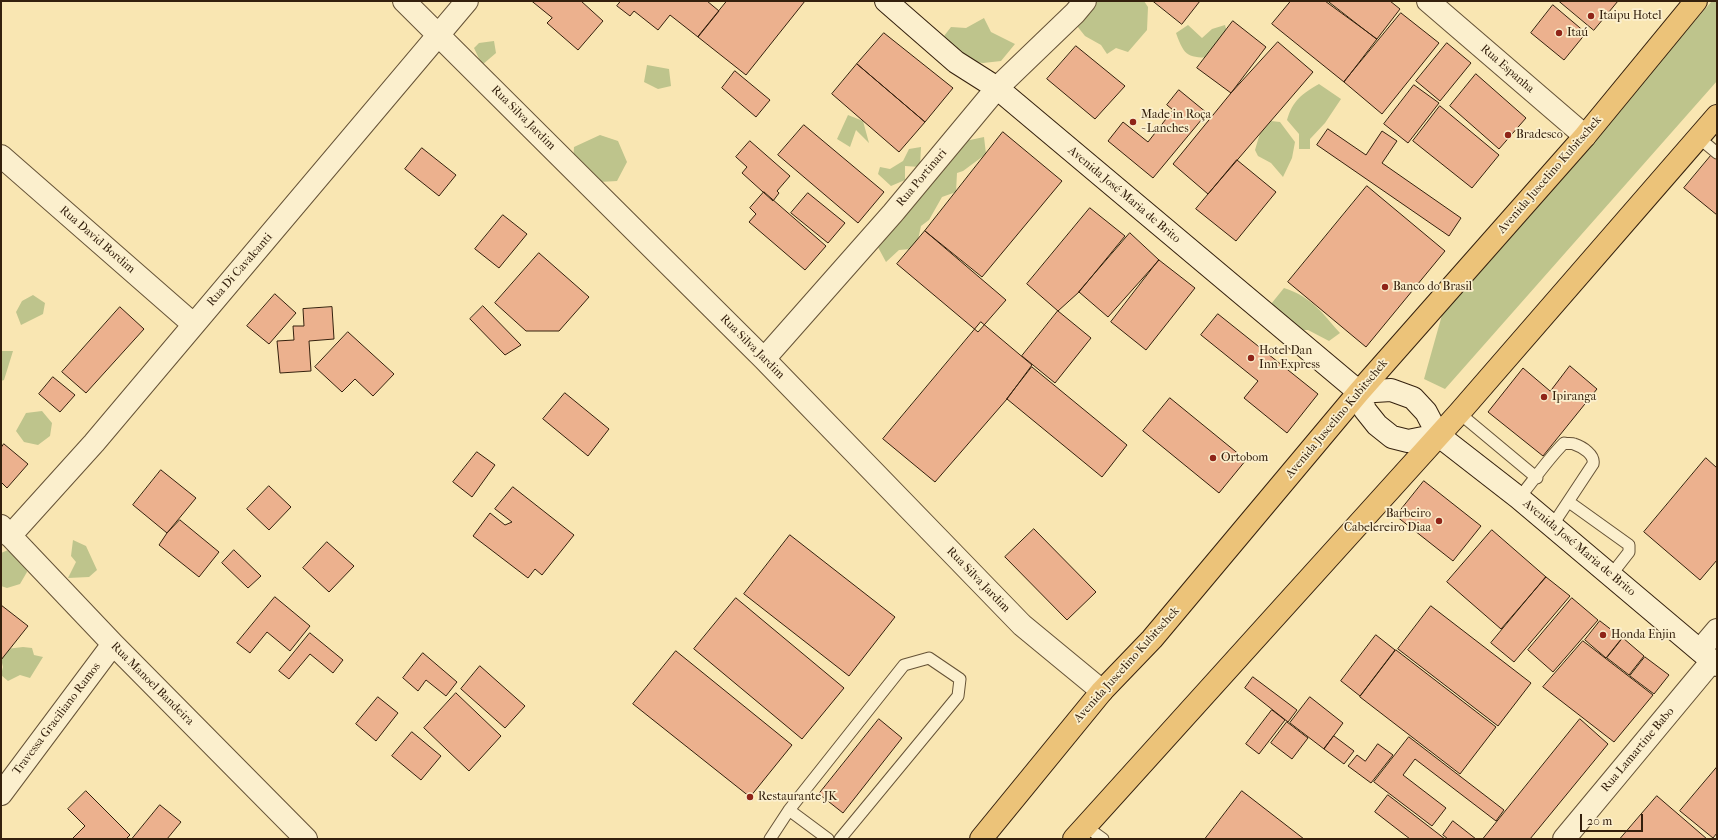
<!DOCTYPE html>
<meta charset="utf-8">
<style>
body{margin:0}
#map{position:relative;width:1718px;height:840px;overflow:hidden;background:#f9e6b2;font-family:"IM FELL French Canon",serif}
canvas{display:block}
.frame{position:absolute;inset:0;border:2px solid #34200d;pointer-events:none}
.scale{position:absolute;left:1580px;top:814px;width:63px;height:18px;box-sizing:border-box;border:2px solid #34200d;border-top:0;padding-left:5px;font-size:12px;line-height:14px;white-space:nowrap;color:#34200d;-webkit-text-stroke:3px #fbefcd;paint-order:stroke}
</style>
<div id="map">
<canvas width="1718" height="840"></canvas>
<div class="frame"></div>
<div class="scale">20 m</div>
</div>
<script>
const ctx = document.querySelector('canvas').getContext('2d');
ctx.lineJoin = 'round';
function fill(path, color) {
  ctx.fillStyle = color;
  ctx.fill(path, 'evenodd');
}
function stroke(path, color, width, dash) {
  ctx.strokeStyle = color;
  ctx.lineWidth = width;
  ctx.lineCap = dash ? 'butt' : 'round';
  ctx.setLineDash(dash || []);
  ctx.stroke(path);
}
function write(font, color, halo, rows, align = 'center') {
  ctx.font = font + ' "IM FELL French Canon",serif';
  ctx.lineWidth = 3.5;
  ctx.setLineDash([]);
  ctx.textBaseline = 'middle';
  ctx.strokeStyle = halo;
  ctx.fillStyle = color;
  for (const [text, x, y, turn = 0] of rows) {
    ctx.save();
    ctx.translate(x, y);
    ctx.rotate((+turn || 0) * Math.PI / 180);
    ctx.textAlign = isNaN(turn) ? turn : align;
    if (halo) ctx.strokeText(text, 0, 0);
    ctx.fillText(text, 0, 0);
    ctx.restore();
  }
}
const green = new Path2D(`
 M1092 1H1144L1148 7 1147 30 1128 52 1116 48 1107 54 1101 45 1085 36 1077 26 1081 10Z
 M1712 1H1717V81L1445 389 1424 379 1442 315Z
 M984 18 991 32 1015 44 1001 61 983 63 958 60 944 36 951 27 966 28Z
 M1188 25 1202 38 1212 29 1225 25 1229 40 1214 58C1188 57 1185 58 1176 33Z
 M494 41 496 53 482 65 474 48 479 43Z
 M647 65 669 69 671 86 658 89 644 82Z
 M1319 84 1341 99 1325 123 1310 139V149H1299V134L1287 120C1293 100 1302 94 1319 84Z
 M848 115 863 121 869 143 856 130 850 147 837 139Z
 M1271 121 1280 122 1295 142 1292 158 1283 177 1271 163 1258 156 1255 150 1260 133Z
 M600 135 618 141 627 162 617 181 600 182 573 163 574 147Z
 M984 137 986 154 963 171 957 173 956 192 942 197 929 220 921 226 918 240 910 249 899 250 886 262 873 238 884 230 903 220 909 202C934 189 944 167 956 143Z
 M921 147 920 167 905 166V180L891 186 878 174 880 167 890 169 903 161 909 149Z
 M1284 288C1312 297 1322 313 1340 333L1329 341 1308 330H1298L1271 304Z
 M33 295 45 303 43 314 21 325 16 312 22 301Z
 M1 351H13L4 380 1 381Z
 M42 411 52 423 50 436 38 445 24 442 16 431 26 413Z
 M73 540 86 546 97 570 89 577 68 578 76 562 71 556Z
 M8 550 24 558 27 572 20 584 7 588 1 586V553Z
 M23 647 32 648 34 655 43 657 30 678 20 675 8 681 1 675 3 667 1 659 6 649Z`);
const building = new Path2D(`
 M532 1H581L603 21 578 50 547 23 552 18Z
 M621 1H707L719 11 698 37 670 15 658 30 634 11 630 16 617 6Z
 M727 1H805L746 75 698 37Z
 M1153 1H1200L1182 24Z
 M1291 1H1325L1377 39 1344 82 1272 24Z
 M1328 1H1390L1400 9 1377 39Z
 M1559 1H1618L1594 30Z
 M1553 5 1586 33 1564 60 1531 33Z
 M1401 13 1439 43 1382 114 1344 82Z
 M1233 21 1266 47 1231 93 1197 68Z
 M884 33 953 88 925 122 857 64Z
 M1278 42 1313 72 1208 194 1173 164 1231 93Z
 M1447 43 1471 63 1440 101 1416 81Z
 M1076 46 1125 86 1095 119 1047 79Z
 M857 64 925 122 899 152 832 94Z
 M735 71 770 100 756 117 722 88Z
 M1476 74 1526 118 1499 149 1450 106Z
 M1414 85 1439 103 1408 143 1384 124Z
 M1179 90 1207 113 1153 178 1108 141 1123 122 1148 142 1173 110 1167 105Z
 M1440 106 1499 155 1472 188 1413 141Z
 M804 125 884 192 858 223 778 155Z
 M1328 129 1366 155 1382 131 1397 141 1382 163 1461 218 1449 236 1317 145Z
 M1003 132 1062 181 982 277 925 231Z
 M750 141 790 176 777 191 779 193 773 201 742 173 747 167 736 157Z
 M422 148 456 175 439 196 405 169Z
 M1714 152 1717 155V215L1684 188Z
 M1237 160 1276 192 1236 241 1196 209Z
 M1367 186 1445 251 1366 347 1288 282Z
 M764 192 826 246 805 270 749 222 756 214 750 208Z
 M808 193 845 223 828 243 791 213Z
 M1090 208 1125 236 1079 292 1058 311 1027 284Z
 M503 215 527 234 499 268 475 249Z
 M925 231 1006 300 978 332 897 264Z
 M1130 233 1159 260 1108 317 1079 292Z
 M539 253 589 297 559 331H526L495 303Z
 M1159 260 1195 288 1146 350 1111 322Z
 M275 294 296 313 269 344 247 326Z
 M483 306 521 345 505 355 470 319Z
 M120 307 144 329 86 393 62 372Z
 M332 307 334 339 309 341 311 371 280 373 277 341 294 340 293 326H304L303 309Z
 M1058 311 1091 338 1055 383 1022 356Z
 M1218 314 1318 394 1287 433 1244 398 1258 381 1201 335Z
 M981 322 1032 365 1007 399 935 482 883 439Z
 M348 332 394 374 373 396 355 379 342 392 315 367Z
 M1570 366 1597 389 1543 456 1488 412 1523 368 1550 391Z
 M1032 367 1127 445 1102 477 1007 399Z
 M53 377 75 395 60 412 39 394Z
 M565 393 609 429 588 456 543 419Z
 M1170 398 1246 460 1219 493 1143 431Z
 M4 444 28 464 7 488 1 482V448Z
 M477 452 495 465 472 497 453 482Z
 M1706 458 1717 468V560L1700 580 1644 532Z
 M161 470 196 498 167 533 133 505Z
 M1424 481 1481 526 1453 561 1396 516Z
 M269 486 291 507 269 530 247 509Z
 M513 487 574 535 542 575 535 569 528 578 473 536 490 513 505 525 512 522 495 509Z
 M180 520 219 552 199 577 159 545 167 533Z
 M1034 529 1096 592 1067 620 1005 557Z
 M1492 530 1546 577 1501 629 1447 582Z
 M790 535 895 617 849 676 744 594Z
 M327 542 354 566 329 592 303 568Z
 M234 550 261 576 248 588 222 563Z
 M1546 577 1570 596 1514 662 1491 643Z
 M275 597 310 626 290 651 267 632 250 653 237 643Z
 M736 598 844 688 802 739 694 649Z
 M1572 598 1598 620 1553 672 1528 650Z
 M1 605 28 626 1 660Z
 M1431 606 1531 683 1498 726 1398 649Z
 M1600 621 1622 638 1606 658 1585 640Z
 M310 633 343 660 333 673 310 654 289 679 279 671Z
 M1376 635 1395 650 1360 696 1341 681Z
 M1623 638 1644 656 1629 675 1607 658Z
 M1583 641 1653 695 1614 742 1543 687Z
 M1396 650 1496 727 1460 774 1360 697Z
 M676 651 792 745 750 797 633 704Z
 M423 653 457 682 446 696 426 680 418 691 403 678Z
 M1645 657 1669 675 1654 694 1630 676Z
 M480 666 525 706 505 728 461 689Z
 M1253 677 1297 710 1288 722 1245 688Z
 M456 693 501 736 469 771 424 728Z
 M378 697 398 713 376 741 356 724Z
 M1310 697 1343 723 1324 749 1290 723Z
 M1272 710 1285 720 1259 754 1246 744Z
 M879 719 902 738 843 813 819 794Z
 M1580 719 1608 744 1530 839H1483Z
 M1287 722 1308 738 1292 759 1271 743Z
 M412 732 441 756 421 780 392 756Z
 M1334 736 1354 751 1344 764 1324 749Z
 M1409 737 1504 810 1496 821 1415 759 1403 775 1446 808 1432 826 1374 782Z
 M1378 744 1393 755 1371 783 1348 766 1357 755 1365 761Z
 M1717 767V833L1713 838 1680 811Z
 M86 791 130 835 126 839H72L85 826 68 809Z
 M1242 791 1304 839H1205Z
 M1388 795 1445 839H1410L1375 812Z
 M1657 796 1707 839H1620Z
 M160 805 181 822 167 839H132Z
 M1453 821 1476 839H1448L1443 835Z`);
const service = new Path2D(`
 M1699 138 1717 153
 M1459 413 1537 478
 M1519 498C1534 480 1547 460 1564 443 1567 444 1572 443 1574 444 1583 447 1595 455 1593 464L1552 526
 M1569 502 1629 545V552L1611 575
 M789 810 828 839
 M1085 826 1103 839
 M770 839 789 810 904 665 929 658 960 679 958 696 840 839`);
const minor = new Path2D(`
 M404 1 764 359 1022 625 1102 691
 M1428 1 1585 136
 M1 156 193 324
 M764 359 893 213 997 88 1075 13 1085 1
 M1 526 113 644 306 839
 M10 536 94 443 467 1
 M1700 650 1717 630
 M1 794 113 644
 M1564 839 1712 661`);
const secondary = new Path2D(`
 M886 1 956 62 997 88 1359 392
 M1359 392 1391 390 1413 398 1426 412 1438 435 1519 498 1717 665
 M1359 392 1365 410 1377 425 1392 437 1408 441 1438 435`);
const primary = new Path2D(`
 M981 839 1102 691 1152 639 1359 392 1585 136 1696 1
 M1074 839 1459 413 1717 116`);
const markers = [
 [1591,16,4,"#8f2418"],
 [1559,33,4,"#8f2418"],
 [1133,122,4,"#8f2418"],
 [1508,135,4,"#8f2418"],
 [1385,287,4,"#8f2418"],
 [1251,358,4,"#8f2418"],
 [1544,397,4,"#8f2418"],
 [1213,458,4,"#8f2418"],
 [1439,521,4,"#8f2418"],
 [1603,635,4,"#8f2418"],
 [750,797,4,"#8f2418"]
];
const poiNames = [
 ["Itaipu Hotel",1599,16],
 ["Itaú",1567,33],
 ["Made in Roça",1141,115],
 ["- Lanches",1141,129],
 ["Bradesco",1516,135],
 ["Banco do Brasil",1393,287],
 ["Hotel Dan",1259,351],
 ["Inn Express",1259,365],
 ["Ipiranga",1552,397],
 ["Ortobom",1221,458],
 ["Barbeiro",1431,514,"right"],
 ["Cabelereiro Diaa",1431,528,"right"],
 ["Honda Enjin",1611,635],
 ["Restaurante JK",758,797]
];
const streetNames = [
 ["Rua Espanha",1507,69,41],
 ["Rua Silva Jardim",523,118,45],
 ["Avenida Juscelino Kubitschek",1550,175,-49],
 ["Rua Portinari",922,178,-50],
 ["Avenida José Maria de Brito",1124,195,40],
 ["Rua David Bordim",97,240,41],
 ["Rua Di Cavalcanti",240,270,-49],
 ["Rua Silva Jardim",752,347,45],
 ["Avenida Juscelino Kubitschek",1337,419,-50],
 ["Avenida José Maria de Brito",1579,548,40],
 ["Rua Silva Jardim",978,580,46],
 ["Avenida Juscelino Kubitschek",1127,665,-48],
 ["Rua Manoel Bandeira",152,684,45],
 ["Travessa Graciliano Ramos",57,719,-53],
 ["Rua Lamartine Babo",1638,750,-50]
];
fill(green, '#bec48c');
fill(building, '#ecb18e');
stroke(building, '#34200d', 1);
stroke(service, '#655236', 13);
stroke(minor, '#655236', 24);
stroke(secondary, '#34200d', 24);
stroke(primary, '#34200d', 24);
stroke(service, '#fbefcd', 11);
stroke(minor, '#fbefcd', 22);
stroke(secondary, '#fbefcd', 22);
stroke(primary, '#ecc379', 22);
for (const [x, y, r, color] of markers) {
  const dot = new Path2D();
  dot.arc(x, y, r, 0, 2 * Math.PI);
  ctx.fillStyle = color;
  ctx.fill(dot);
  stroke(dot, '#fbefcd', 1.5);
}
write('12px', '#34200d', '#fbefcd', poiNames, 'left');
write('12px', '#34200d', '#fbefcd', streetNames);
</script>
